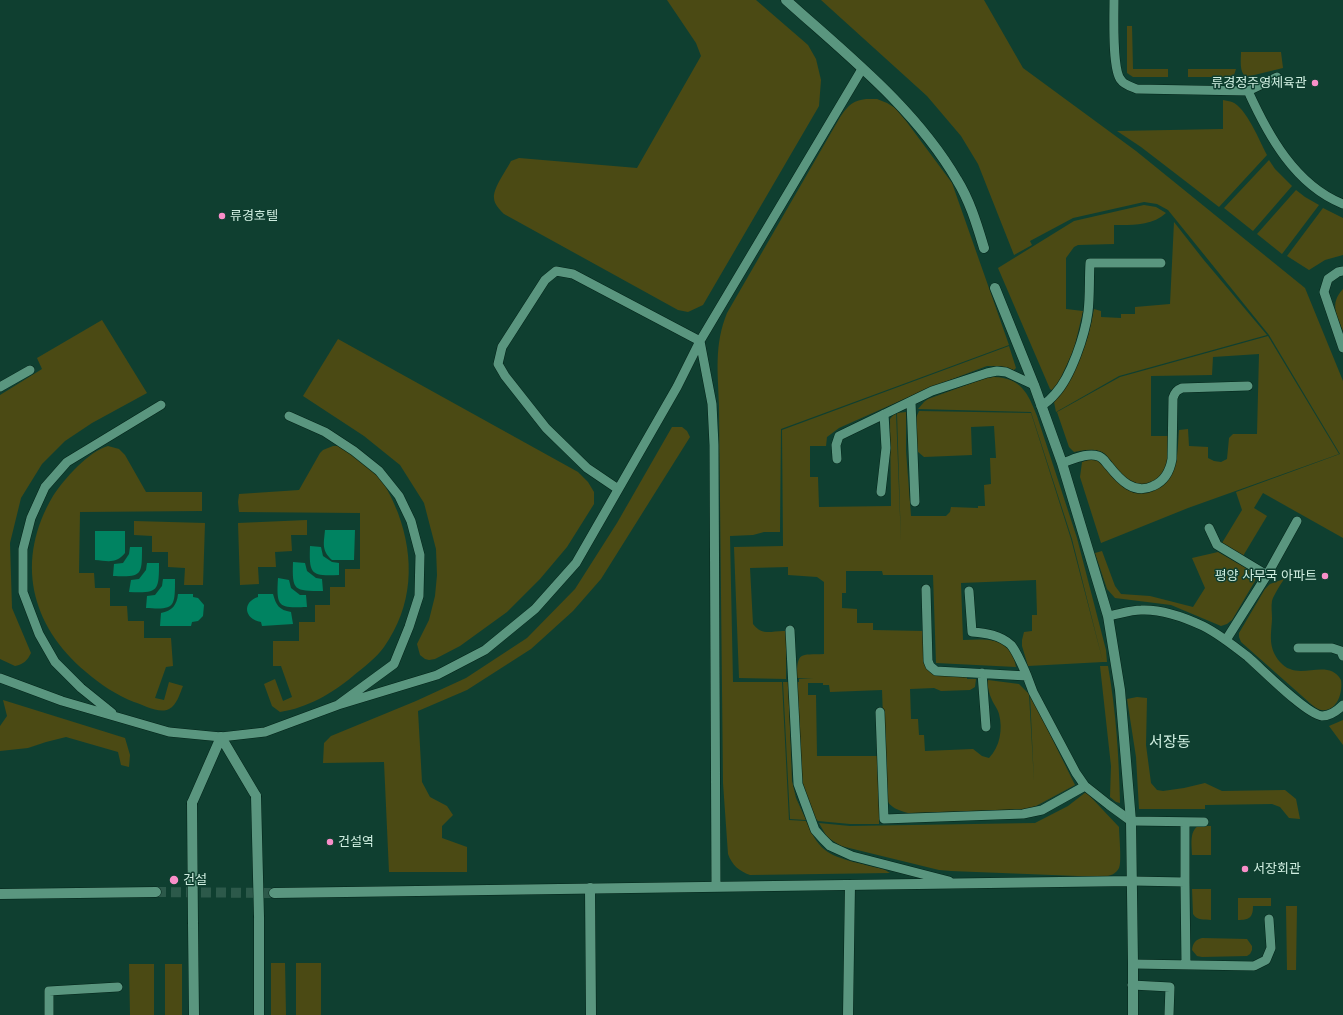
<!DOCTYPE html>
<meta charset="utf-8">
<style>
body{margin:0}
canvas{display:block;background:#0f3f30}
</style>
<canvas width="1343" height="1015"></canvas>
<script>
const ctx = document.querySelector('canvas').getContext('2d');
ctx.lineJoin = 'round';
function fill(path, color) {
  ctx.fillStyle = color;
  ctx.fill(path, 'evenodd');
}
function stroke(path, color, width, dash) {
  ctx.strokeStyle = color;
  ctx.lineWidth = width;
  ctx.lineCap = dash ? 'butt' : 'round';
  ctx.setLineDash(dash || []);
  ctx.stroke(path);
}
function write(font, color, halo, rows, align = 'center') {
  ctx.font = font + ' "Space Grotesk","Noto Sans KR",sans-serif';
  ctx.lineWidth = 3;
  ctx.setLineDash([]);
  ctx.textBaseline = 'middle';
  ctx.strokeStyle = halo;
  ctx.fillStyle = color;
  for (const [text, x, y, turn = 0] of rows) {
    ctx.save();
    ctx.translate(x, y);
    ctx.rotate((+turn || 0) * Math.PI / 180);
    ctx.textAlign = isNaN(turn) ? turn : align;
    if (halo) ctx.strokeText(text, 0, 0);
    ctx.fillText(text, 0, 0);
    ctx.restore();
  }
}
const green = new Path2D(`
 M667 0H756L808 45 816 59 821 80 819 106 703 305 688 312 678 310 504 214C500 210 494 204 494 198 493 188 506 171 511 161L519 158 637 168 701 56 696 43Z
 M821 0H984L1023 68 1136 151 1305 288 1343 381V538L1263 493 1254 508 1267 516 1243 556 1222 543 1242 510 1236 492 1340 454 1269 335 1168 210 1157 204 1144 202 1073 218 1030 241 1032 245 1014 255 978 164 961 136 927 96Z
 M1127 26H1132L1133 69H1168V77H1133L1127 73Z
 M1241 52H1281L1283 68 1246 77C1239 72 1241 60 1241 52Z
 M1188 69H1236L1234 75 1230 77H1188Z
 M866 99H877L887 103 895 108 906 121 952 183 1009 345 781 429 780 532H764L753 535 730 536 733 682H782L789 820 806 821C811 832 816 843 825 850 837 860 869 865 885 870L890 873 750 875C739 871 732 865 728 854L723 783 719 406C718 372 714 345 727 313L839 119C847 107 851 101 866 99Z
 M1223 100C1226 101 1230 101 1232 102 1246 107 1260 142 1267 155L1219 207 1141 147 1117 131 1223 129Z
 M1269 160 1275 169 1292 186 1253 231 1224 208Z
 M1296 190 1305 197 1319 205 1282 254 1257 234Z
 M1144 205 1156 207 1166 213C1152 226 1131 225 1114 225V244L1078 245 1074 247 1066 258V309L1083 311 1074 349 1057 386 1053 391 1050 389 998 268 1074 221Z
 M1323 208 1343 218V255L1325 260 1309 270 1287 256Z
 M1174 222 1203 259 1267 335 1119 376 1056 412 1054 402C1076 375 1088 344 1094 309L1101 311V317L1121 318V314H1135V307L1170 304Z
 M1343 289V331C1337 315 1329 304 1343 289Z
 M102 320 147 393 92 423 65 441 42 464 21 498 10 543 12 608 31 653C27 661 24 664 15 666L0 659V395L42 369 37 358Z
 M1268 336 1339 454 1188 508 1101 543 1080 477 1082 462C1086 461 1092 457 1096 459 1108 463 1112 478 1122 485 1140 498 1168 488 1175 466 1178 455 1178 442 1179 430L1188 429 1189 446 1208 447V458L1214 461 1221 462 1227 459 1229 438 1233 434H1257L1259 354 1213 357 1212 375 1151 376V436H1168C1170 450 1170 466 1160 477 1145 492 1126 483 1115 469 1111 463 1108 455 1102 452 1093 448 1083 450 1074 452L1069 447 1057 412 1120 377Z
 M338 339 578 472 588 482 594 492V504L567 547 540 579 507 612 460 646 435 659 429 660 425 659 420 655 417 644 429 620 435 596 437 575 436 549 424 503 400 465 364 436 303 396Z
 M1009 346 1016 368 1014 370 1000 366H987L931 387 839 428 827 437 826 446H810V477H818L819 507 891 506 890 419 896 412 901 543 897 413 906 412V451L911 516H946L950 512 951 507 978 508V506H985L984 485 991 484 990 458H996L994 426 971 427 972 455 924 457 917 451 915 420 919 411 1031 413 1071 539 1103 662 1028 666 1022 646V640L1024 632 1032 631V615H1037L1036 580 961 583 963 640C987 639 1011 636 1016 667L936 663 933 575H883L882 571H846V593H842V608L857 609V623H873V630L924 631C924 641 922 653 924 663 927 678 955 674 967 675V679H976L975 687 970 690 941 691 934 688 910 689 911 719H918L919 735H924L925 751 973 749 982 756 989 758C1000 747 1003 729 999 714 998 709 994 705 992 700 989 694 988 688 987 682L988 680 1019 684 1029 694 1034 782 1030 694 1075 785 1036 806 1027 809 908 813C898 810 890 808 886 798L882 690 830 692 829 685H823V683H808V695H816L817 756H877L879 808 831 807 815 795 831 807 879 808V824H850L818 821 815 818 802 787 796 682H799V679H813L797 678C797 651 800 655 824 654V582L817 577 788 575V567L750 568 753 624C763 637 772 630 786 631V679L739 678 734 547 783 546 782 430Z
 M994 377C1021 378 1028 393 1037 416L1077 538 1106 650 1107 662H1103L1072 539 1031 412 918 409 924 402 928 399 986 378Z
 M672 427H682L687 431 690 437 601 579 573 611 531 649 467 690 418 711 422 782 430 797 447 806 453 815 442 826V838L467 847V872H389L384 762 323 763 324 743 331 736 416 701 466 678 527 638 575 589 617 523Z
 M108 446 119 449 125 455 146 492H202V511L80 512 79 573H94L95 588H110V606H127L128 621H144V638H171L173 666 166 667 155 698 164 700 169 682 183 686C180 693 177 705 169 709 159 714 144 705 134 702 116 695 100 684 86 672 30 625 15 560 53 496 64 479 89 451 108 446Z
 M333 446H340C350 453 366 462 374 471 385 483 392 498 398 513 415 559 413 606 384 647 377 657 363 668 353 676 333 693 307 708 280 712L272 706 264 684 275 679 283 701 292 697 281 666H273V641H299V622H315V605H330V587H345V569H360V513L239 512 238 502 239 494 299 490 320 453 323 450Z
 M307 520V535H291L292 551 275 552 276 567H258L259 584 240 585 238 523Z
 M134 521 205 523 203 585H184L185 568 168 567V552H152V536L134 535Z
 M1102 551 1115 586 1121 594 1150 596 1193 607 1205 588 1192 558 1218 552 1256 574 1255 581 1232 620 1227 624 1221 626 1171 605 1115 598 1107 589 1095 553Z
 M1284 579C1281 584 1273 596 1272 601 1271 606 1272 613 1272 619 1271 636 1268 648 1280 662 1283 665 1286 668 1290 669 1306 676 1330 660 1341 680 1343 693 1337 712 1321 710 1317 709 1314 706 1311 704L1241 642 1239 637V633L1265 589 1270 584Z
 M1100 666H1108C1116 711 1119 757 1120 803L1116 802 1110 797 1111 766Z
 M783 682H788L792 781 796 798 806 820 790 819Z
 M1137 697 1147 698 1146 745 1151 783 1157 790 1163 791 1184 788 1205 783 1222 791 1285 790 1296 799 1300 819 1289 818 1280 807 1272 804 1205 805V809H1139L1136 757 1127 699Z
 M3 700 125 738 130 755 129 767 121 765 118 752 66 737 46 742 28 748 0 751V726L7 716Z
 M1343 720V745L1329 726Z
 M1086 792 1119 827C1119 834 1122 863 1119 868 1116 874 1110 876 1103 877L951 871 939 870 841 846 827 837 819 823 850 826 1035 823 1068 806Z
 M1198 826H1211V855H1192C1192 846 1189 832 1198 826Z
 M1192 889H1211V920C1205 919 1197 921 1193 914Z
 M1238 898H1271V906H1253C1253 917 1250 920 1238 920Z
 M1286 906H1297L1296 970H1287Z
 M1202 938 1247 939 1252 946V950L1250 954 1247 956 1202 957 1197 956 1192 950C1193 943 1195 940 1202 938Z
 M271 963H285L286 1015H271Z
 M296 963H321V1015H296Z
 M129 964H154V1015H130Z
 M165 964H182V1015H165Z`);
const water = new Path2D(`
 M325 530H355L354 560H332C321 550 324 543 325 530Z
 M95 531H125V553C116 564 108 561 95 560Z
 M310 546 321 547 323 556 332 562 339 563V575C311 576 309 575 310 546Z
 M130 547H142C142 576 142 577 113 576L114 564 123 563 129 554Z
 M293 562 305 563 307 571 316 578 322 579 323 591C294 591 292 591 293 562Z
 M147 563H159C159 592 158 593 129 592L131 580 139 579 146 570Z
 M278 578 289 580 291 588 300 595H306L307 607C279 608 276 608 278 578Z
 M163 579H175C175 607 175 610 146 608L147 596 155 595 162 586Z
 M178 594H193V597L198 598 204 605 203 616 198 621 192 622 191 626H160L161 613C172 611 177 605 178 594Z
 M258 594H273C276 605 279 610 291 612L293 624 262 626 261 622C244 619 242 602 258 597Z`);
const tertiaryTunnel = new Path2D(`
 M156 892 274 893`);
const service = new Path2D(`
 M1114 0C1114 16 1112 70 1121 80 1124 85 1132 87 1137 89L1248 91 1277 77
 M1248 91C1268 135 1295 185 1343 204
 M1343 271 1338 272 1328 279 1324 292 1343 348
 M700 341 712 404 714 445 716 886
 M0 387 30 370
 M911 402 915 502
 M1041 406C1046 403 1051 399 1055 394 1071 377 1085 335 1088 312 1090 296 1089 279 1090 263H1161
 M837 459 836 445 839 436 932 391 987 373 997 371 1006 372 1034 385
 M1062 463C1072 460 1087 452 1098 456 1103 457 1106 463 1109 466 1120 480 1134 495 1153 486 1165 481 1170 471 1172 459L1173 398C1175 392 1177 390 1182 388L1248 386
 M618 489 587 468 546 428 505 376 498 364 502 347 545 280 556 271 573 274 700 341
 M881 492 886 448 884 414
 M1209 528 1217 545 1267 575
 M926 589 928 661 930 666 936 671 1027 676 1033 692 1076 773 1085 786 1109 805 1131 821 1204 822
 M969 591 972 632C986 633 1000 635 1011 645 1016 651 1024 669 1027 676
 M1108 616C1119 614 1131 610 1141 610 1162 609 1184 617 1203 626 1219 634 1234 646 1248 657 1263 670 1306 714 1322 716 1330 716 1338 710 1343 705
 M790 630 798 784 815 830 823 839 830 846 852 856 949 881
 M1226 640 1267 575 1297 521
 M1298 648H1332L1341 651 1343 656
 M982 673 986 727
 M0 678 62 701 169 732 221 737 265 732 338 705 394 664 409 627 419 596 420 555 411 521 399 496 379 471 354 451 325 432 289 416
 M338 705 437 675 485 650 535 609 576 563 677 387 700 341 862 69
 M880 712 884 819 1023 814 1042 810 1085 786
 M112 713 81 688 55 662 39 634 23 592V549L31 518 45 487 67 462 161 405
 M1185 822V882L1186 965
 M1132 881 1185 882
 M1133 964 1254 966 1266 960 1271 948 1269 919
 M1132 985 1170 987 1169 1015
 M49 1015V991L118 987`);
const minor = new Path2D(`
 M590 888 591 1015
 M848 1015 850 885`);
const tertiary = new Path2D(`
 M786 0C847 55 915 108 957 180 970 201 977 225 984 248
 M995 288 1034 385 1062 463 1108 616 1120 690 1131 821 1133 964V1015
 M221 737 256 796
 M192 803 221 737
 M274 893 1132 881
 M0 894 156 892
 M193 924 194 1015
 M259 1015V917`);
const tertiaryBridge = new Path2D(`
 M256 796 259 917
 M192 803 193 924`);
const markers = [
 [1315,83,4,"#f98fc9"],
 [222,216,4,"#f98fc9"],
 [1325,576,4,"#f98fc9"],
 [330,842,4,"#f98fc9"],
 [1245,869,4,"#f98fc9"],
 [174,880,5,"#f98fc9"]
];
const poiNames = [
 ["류경정주영체육관",1307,83,"right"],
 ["류경호텔",230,216],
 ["평양 사무국 아파트",1317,576,"right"],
 ["건설역",338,842],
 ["서장회관",1253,869],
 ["건설",183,880]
];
const quarterNames = [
 ["서장동",1170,743]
];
fill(green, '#4b4a14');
fill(water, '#008361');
stroke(tertiaryTunnel, '#2c594a', 10, [10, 5]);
stroke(service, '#032419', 10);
stroke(minor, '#032419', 11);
stroke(tertiary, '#032419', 11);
stroke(service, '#5a967f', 9);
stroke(minor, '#5a967f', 10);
stroke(tertiary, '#5a967f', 10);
stroke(tertiaryBridge, '#032419', 11, []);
stroke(tertiaryBridge, '#5a967f', 10);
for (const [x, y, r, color] of markers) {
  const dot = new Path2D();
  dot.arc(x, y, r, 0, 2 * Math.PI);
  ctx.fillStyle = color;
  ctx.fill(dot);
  stroke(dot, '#0f3f30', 1.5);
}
write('13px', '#cfeee0', '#0f3f30', poiNames, 'left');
write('15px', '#cfeee0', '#0f3f30', quarterNames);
</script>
